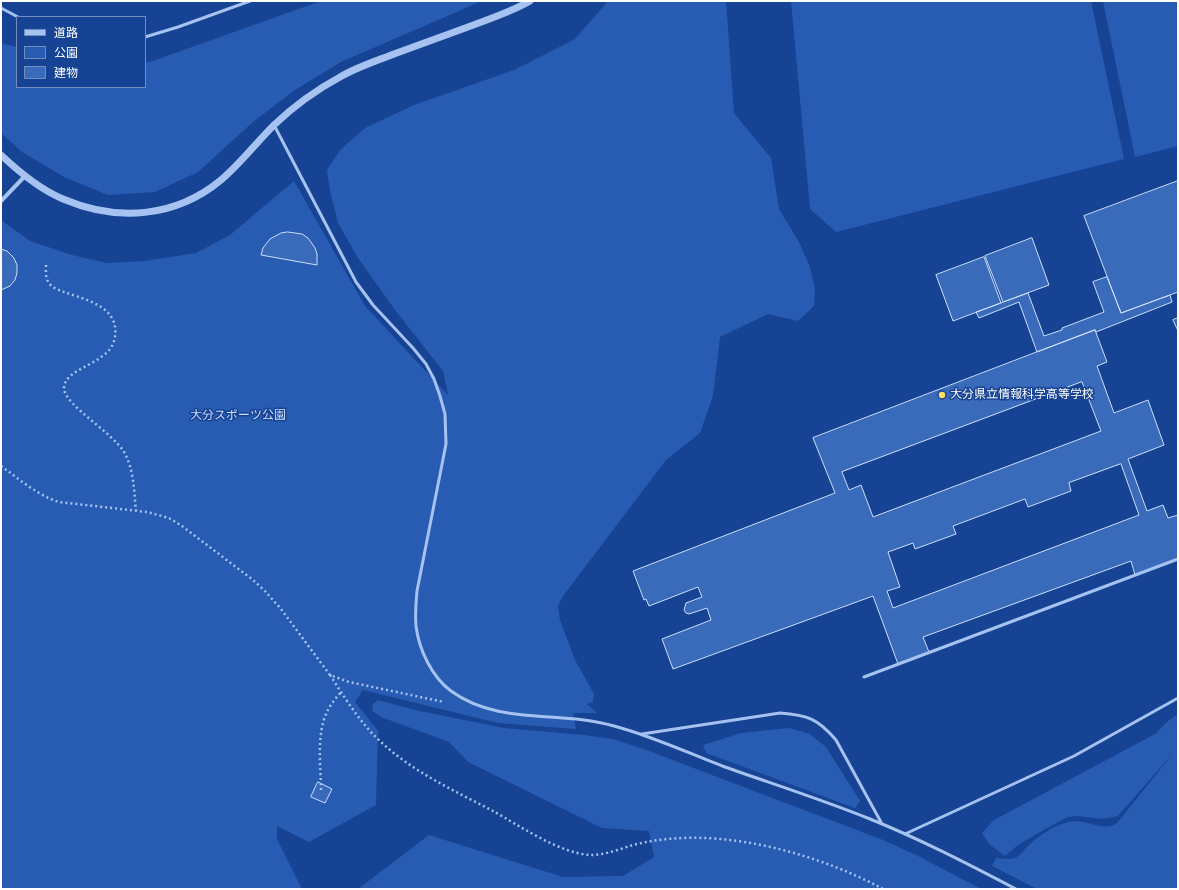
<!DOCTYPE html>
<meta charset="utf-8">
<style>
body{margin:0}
#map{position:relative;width:1179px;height:890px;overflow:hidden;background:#164393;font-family:"Nunito Sans","Noto Sans JP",sans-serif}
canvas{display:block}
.frame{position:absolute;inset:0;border:2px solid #fff;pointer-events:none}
.legend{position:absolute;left:16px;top:16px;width:130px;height:72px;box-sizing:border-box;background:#164393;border:1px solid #738ebe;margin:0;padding:5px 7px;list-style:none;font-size:12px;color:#fff}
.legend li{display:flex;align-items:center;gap:8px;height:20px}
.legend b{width:20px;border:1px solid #738ebe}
</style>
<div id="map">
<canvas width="1179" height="890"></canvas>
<div class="frame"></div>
<ul class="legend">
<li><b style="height:5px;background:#a5c2f1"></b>道路</li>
<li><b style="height:11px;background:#285cb2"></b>公園</li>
<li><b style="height:11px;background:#3a6aba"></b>建物</li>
</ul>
</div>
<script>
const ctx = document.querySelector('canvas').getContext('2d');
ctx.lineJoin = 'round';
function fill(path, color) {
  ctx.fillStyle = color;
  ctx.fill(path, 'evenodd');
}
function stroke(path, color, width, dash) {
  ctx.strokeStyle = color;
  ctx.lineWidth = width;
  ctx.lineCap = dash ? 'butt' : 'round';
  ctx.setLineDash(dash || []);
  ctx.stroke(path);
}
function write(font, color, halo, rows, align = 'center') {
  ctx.font = font + ' "Nunito Sans","Noto Sans JP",sans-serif';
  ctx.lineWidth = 3;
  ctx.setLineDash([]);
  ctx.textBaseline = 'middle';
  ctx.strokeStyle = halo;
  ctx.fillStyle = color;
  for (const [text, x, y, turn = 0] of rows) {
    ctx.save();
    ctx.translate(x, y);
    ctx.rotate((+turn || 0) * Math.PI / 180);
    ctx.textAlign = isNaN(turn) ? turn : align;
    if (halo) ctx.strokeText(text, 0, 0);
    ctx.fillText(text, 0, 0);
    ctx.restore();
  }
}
const green = new Path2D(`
 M321 1H482L341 62 295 90 253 122 198 172 155 192 108 195 64 177 22 152 1 133V43L17 47V87H145V62H150Z
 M608 1H726L734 113 771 158 779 209 799 242 810 267 815 290 814 306 798 321 768 314 720 337 713 396 700 433 666 460 563 596 558 606 560 620 575 660 594 694 593 702 587 704 597 713H573L576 729 498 723 363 690 355 702 378 731 376 805 309 842 277 826V839L302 889H1V220L30 241 72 255 107 263 145 261 196 253 230 235 294 181 365 306 448 395 443 371 395 310 358 258 338 223 330 191 327 170 340 150 365 128 414 105 514 70 575 39Z
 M791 1H1091L1124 159 836 232 810 209Z
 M1103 1H1178V146L1135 157Z
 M378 700 415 710 504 728 584 735 612 739 641 748 883 840 920 857 981 889H349H358L429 835 563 877 623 876 654 857 649 831 602 828 468 762 449 742 381 717 372 711 373 704Z
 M1178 714V889H1037L992 866 996 858C1001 858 1010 860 1015 858 1020 856 1025 848 1029 845 1040 835 1054 825 1069 822 1088 818 1102 833 1117 823L1174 752 1118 816 1102 819 1077 816 1068 817 1047 828 1018 845 1005 856 989 844 982 833 994 820 1155 734 1169 720Z
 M789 728 810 734 826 747 860 801 855 808 706 753 703 745 741 733Z`);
const building = new Path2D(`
 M1178 181V292L1121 313 1084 216Z
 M288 232 302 234 308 238 315 248 317 254V265L261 255 263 248 270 239 281 233Z
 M1032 238 1049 285 1003 302 985 256Z
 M1 249 7 251 14 258 17 265V273L15 280 10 286 1 290Z
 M984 257 1001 303 953 321 936 275Z
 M1107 277 1121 313 1170 295 1172 302 1096 332 1095 330 1037 352 1019 302 979 318 976 312 1028 293 1044 336 1062 330V328L1104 312 1093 282Z
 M1178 318V331L1173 320Z
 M1095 330 1107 362 1097 366 1114 413 1148 400 1164 445 1128 459 1147 511 1163 505 1168 518 1178 515V559L1135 575 1131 561 923 637 929 652 898 664 873 596 673 669 662 639 711 620 707 608 689 614 686 613 684 610 686 603 702 597 698 587 649 606 646 599 644 600 633 571 835 493 813 438ZM1082 382 1101 431 873 517 861 485 849 490 842 472ZM1121 464 1139 515 893 608 887 591 900 587 888 552 913 543 915 549 956 534 953 526 1025 499 1028 507 1071 491 1069 483Z
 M318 782 332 789 325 803 311 797Z`);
const path = new Path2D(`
 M46 265C46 271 45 278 49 283 52 288 59 290 64 292 80 298 105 303 113 320 116 327 116 334 114 341 107 365 63 368 64 389 66 406 113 433 124 452 134 469 134 491 136 511
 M1 466C19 479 37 495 59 502L147 512 169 518 182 526 253 580 264 590 281 609 330 675 349 682 444 702
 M330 675C345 698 360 723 381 742 413 772 455 791 493 811 520 826 561 854 591 855 605 855 620 849 633 845 645 842 656 840 668 839 738 832 822 856 883 889
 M321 790C321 767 316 734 327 712 330 705 336 698 341 692`);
const service = new Path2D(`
 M1 8 18 17
 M145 37 178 27 250 1
 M274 125 356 282 373 305 413 348 426 364 434 379 440 396 445 414 446 444 417 591C416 602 415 615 416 626 419 650 432 677 451 691 499 726 560 710 614 726 652 736 688 753 725 767 773 784 823 800 870 819 920 839 968 864 1016 889
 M864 677 1178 559
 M642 734 780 713C808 715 818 719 836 740L882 824
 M905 834 1074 756 1178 698`);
const minor = new Path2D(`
 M1 201 25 176`);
const tertiary = new Path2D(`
 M1 155C19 172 39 189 63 199 117 222 175 218 221 180 240 164 256 143 274 125 294 106 316 90 340 77 357 67 376 61 394 54 419 45 444 36 468 27 489 19 511 12 530 1`);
const markers = [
 [942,395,4,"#ffde65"]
];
const poiNames = [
 ["大分県立情報科学高等学校",950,395]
];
const parkNames = [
 ["大分スポーツ公園",238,416]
];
fill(green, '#285cb2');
fill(building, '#3a6aba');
stroke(building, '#ccdefc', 1);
stroke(path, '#a5c2f1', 2.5, [2, 3]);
stroke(service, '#a5c2f1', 3);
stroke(minor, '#a5c2f1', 4);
stroke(tertiary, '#a5c2f1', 7);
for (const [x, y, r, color] of markers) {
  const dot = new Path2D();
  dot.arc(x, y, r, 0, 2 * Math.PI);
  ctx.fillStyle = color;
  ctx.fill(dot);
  stroke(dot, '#164393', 1.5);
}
write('12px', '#fff', '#164393', poiNames, 'left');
write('12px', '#ccdefc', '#164393', parkNames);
</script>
